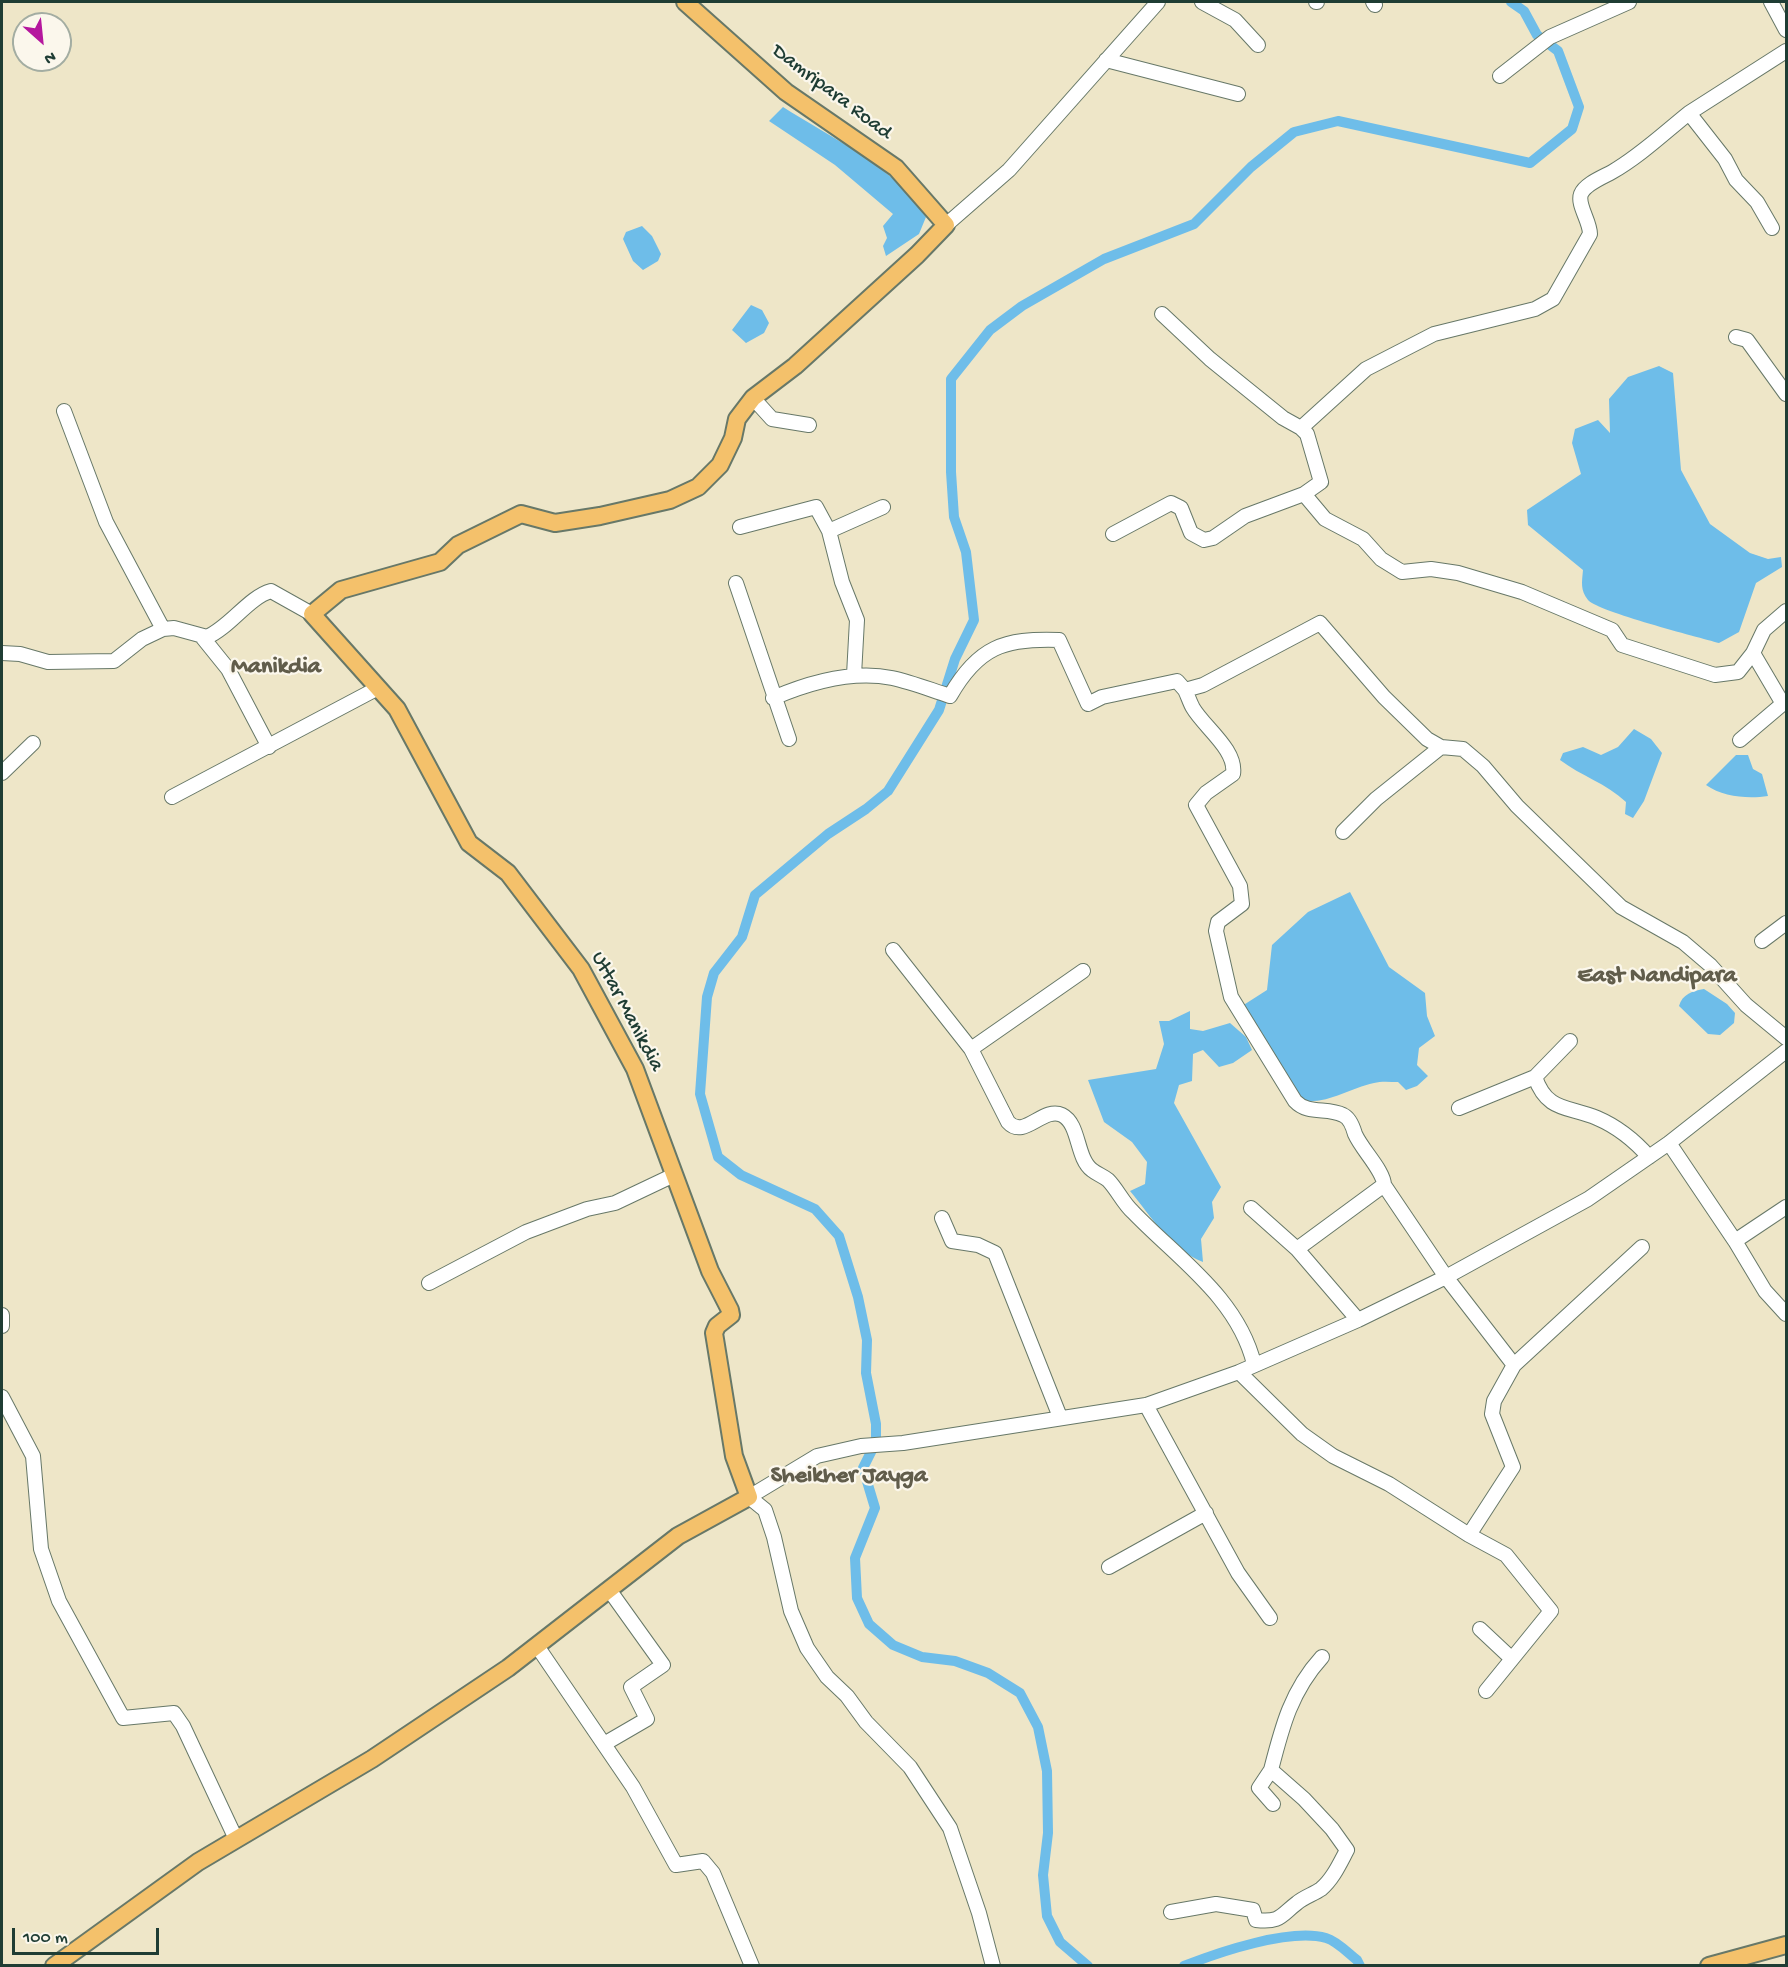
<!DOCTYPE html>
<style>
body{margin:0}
#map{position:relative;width:1788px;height:1967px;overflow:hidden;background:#eee6c8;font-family:"Gochi Hand",sans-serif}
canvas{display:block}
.frame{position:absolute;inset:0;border:3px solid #1f3d34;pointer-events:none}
.north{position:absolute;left:12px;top:12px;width:60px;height:60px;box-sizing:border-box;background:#fbf7ec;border:2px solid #a3ada2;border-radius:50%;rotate:153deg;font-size:16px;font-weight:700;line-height:24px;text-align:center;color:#1f3d34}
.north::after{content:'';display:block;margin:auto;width:21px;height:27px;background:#b5179e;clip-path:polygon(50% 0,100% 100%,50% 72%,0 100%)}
.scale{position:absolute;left:12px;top:1928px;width:147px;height:27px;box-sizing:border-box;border:3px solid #1f3d34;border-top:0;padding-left:8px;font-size:18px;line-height:21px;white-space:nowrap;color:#1f3d34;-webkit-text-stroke:4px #fbf7ec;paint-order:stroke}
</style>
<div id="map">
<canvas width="1788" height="1967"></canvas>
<div class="frame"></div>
<div class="north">N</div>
<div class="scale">100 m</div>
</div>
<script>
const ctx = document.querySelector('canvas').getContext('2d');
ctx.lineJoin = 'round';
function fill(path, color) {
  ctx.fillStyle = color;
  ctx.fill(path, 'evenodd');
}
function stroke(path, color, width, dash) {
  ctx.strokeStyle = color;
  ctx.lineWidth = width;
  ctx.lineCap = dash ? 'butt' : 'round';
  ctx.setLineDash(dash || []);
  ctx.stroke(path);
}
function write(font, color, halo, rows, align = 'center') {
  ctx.font = font + ' "Gochi Hand",sans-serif';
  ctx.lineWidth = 4.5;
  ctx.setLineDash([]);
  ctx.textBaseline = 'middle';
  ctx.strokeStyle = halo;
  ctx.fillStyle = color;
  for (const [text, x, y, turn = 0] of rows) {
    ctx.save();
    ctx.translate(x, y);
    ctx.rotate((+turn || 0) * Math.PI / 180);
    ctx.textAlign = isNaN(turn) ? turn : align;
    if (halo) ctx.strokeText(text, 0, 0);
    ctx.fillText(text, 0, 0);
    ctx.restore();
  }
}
const water = new Path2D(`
 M783 107C828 136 899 169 926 217L919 234 886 256 883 246 887 238 883 226 893 214 835 165 769 121Z
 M642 226 652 236 661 254 658 261 643 270 633 261 623 239 626 232Z
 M751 305 762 310 769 323 764 333 746 343 732 330Z
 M1659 366 1673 373 1681 470 1710 524 1750 553 1768 559 1781 557 1782 567 1756 583 1739 632 1719 643C1698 637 1599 612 1588 600 1580 590 1582 582 1583 570L1528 525 1527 510 1581 474 1572 443 1575 429 1598 420 1610 433 1609 399 1628 377Z
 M1634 729 1651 739 1662 753 1644 801 1633 818 1625 814 1626 802C1606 783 1581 776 1560 760L1563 753 1583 747 1601 755 1618 747Z
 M1736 755H1748L1753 769 1762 774 1768 796C1748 799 1723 797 1706 785Z
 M1350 892 1389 967 1425 993 1427 1016 1435 1036 1419 1048 1417 1065 1428 1076 1417 1086 1406 1090 1398 1082C1390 1082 1381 1081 1374 1083 1347 1089 1326 1106 1297 1100L1242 1006 1267 990 1272 945 1308 912Z
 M1704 989 1727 1004 1735 1013 1734 1023 1720 1035 1708 1034 1679 1006C1682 994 1693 991 1704 989Z
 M1190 1011V1029L1203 1031 1230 1023 1246 1037 1252 1050 1233 1063 1219 1067 1203 1050 1193 1054 1192 1081 1179 1085 1174 1103 1221 1187 1212 1202 1214 1218 1201 1239 1203 1262C1171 1250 1151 1216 1130 1191L1145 1184 1147 1162 1132 1142 1104 1122 1088 1080 1156 1069 1164 1044 1159 1021H1169Z`);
const canal = new Path2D(`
 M1088 1966 1060 1942 1047 1916 1043 1875 1048 1833 1047 1771 1038 1727 1020 1693 988 1673 955 1661 922 1657 893 1645 869 1624 857 1598 855 1558 875 1508 863 1468 876 1442V1424L866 1373 867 1340 858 1297 839 1236 815 1209 741 1175 718 1157 700 1094 707 997 714 973 742 937 755 895 828 834 866 809 888 791 939 710 955 659 974 620 966 552 954 517 951 472V379L990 330 1022 306 1104 259 1194 224 1251 167 1294 132 1338 121 1530 163 1572 129 1579 107 1558 51 1537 35 1524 11 1511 2
 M1184 1966C1219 1952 1290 1928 1326 1938 1337 1941 1349 1954 1357 1960L1360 1966`);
const minor = new Path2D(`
 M1202 2 1235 20 1258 45
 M1316 2H1317
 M1373 2 1375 5
 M1771 2 1786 30
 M1106 60 1238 94
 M1500 76 1550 37 1629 2
 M946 225 1009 170 1158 2
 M1772 228 1757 202 1736 180 1725 159 1689 113 1786 51
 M1162 314 1210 359 1283 418 1301 428 1307 434 1321 482 1304 494
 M1736 337 1747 340 1786 394
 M753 398 772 419 809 425
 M64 411 106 522 163 629 174 628 207 637C230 627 249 597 271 591L312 614
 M1301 428 1366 369 1434 334 1535 309 1553 299 1590 234C1590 221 1577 205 1581 194 1585 184 1603 177 1612 172 1640 156 1664 133 1689 113
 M740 527 816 507 829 531 842 582 857 620 854 675
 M829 531 883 507
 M1113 534 1171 503 1181 508 1191 533 1204 540 1213 538 1245 516 1304 494 1325 519 1363 539 1381 559 1402 572 1431 569 1458 573 1522 592 1612 630 1622 645 1715 675 1738 672 1753 653 1764 630 1786 611
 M736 583 789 739
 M203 638 228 669 269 747
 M2 653 20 654 48 662 114 661 142 639 163 629
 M1753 653 1783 704
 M1185 690C1188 696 1190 703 1193 708 1204 727 1237 750 1233 774L1206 793 1196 805 1240 886 1242 904 1218 922 1216 931 1231 997 1295 1101C1308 1115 1327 1107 1343 1115 1350 1118 1353 1127 1355 1134 1362 1150 1384 1171 1384 1185
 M773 698C808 683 853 670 892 678 911 682 931 690 950 696 978 647 1004 638 1059 640L1088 704 1102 697 1177 681 1185 690 1203 685 1320 623 1384 697 1427 739 1441 747 1463 749 1483 766 1517 806 1621 907 1683 942 1710 965 1746 1005 1786 1038
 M1740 740 1786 701
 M2 773 33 743
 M172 797 378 688
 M1343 832 1376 799 1441 747
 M1762 941 1786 923
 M893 950 971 1049 1008 1122C1024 1140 1043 1106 1062 1115 1080 1124 1076 1158 1092 1170 1097 1174 1103 1176 1108 1180 1117 1189 1123 1203 1133 1212 1177 1258 1238 1298 1254 1364
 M971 1049 1083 971
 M1535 1077C1547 1112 1568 1106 1597 1118 1618 1127 1635 1141 1649 1157
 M1459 1108 1535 1077 1570 1041
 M1669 1143 1735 1241 1765 1291 1786 1314
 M1251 1208 1297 1249 1358 1320
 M942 1218 952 1241 978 1245 995 1253 1060 1417
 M1735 1241 1786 1207
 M1297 1249 1384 1185 1446 1277 1514 1365 1494 1401 1492 1414 1513 1467 1469 1535 1506 1555 1551 1611 1512 1659 1480 1629
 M429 1283 526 1232 587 1209 615 1203 674 1175
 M2 1315V1326
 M1514 1365 1642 1247
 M1239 1372 1302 1434 1333 1456 1389 1484 1469 1535
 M2 1397 33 1456 41 1549 59 1601 123 1718 174 1713 183 1726 236 1839
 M1146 1405 1238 1573 1270 1618
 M1109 1567 1206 1513
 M537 1646 633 1787 676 1865 703 1861 713 1873 752 1966
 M1486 1691 1512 1659
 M604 1744 647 1719 631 1687 663 1665 610 1591
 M1271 1770C1282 1727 1291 1691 1322 1657
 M1171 1912 1216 1904 1253 1910 1256 1920C1281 1923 1281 1915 1297 1903 1304 1897 1314 1894 1321 1889 1333 1879 1340 1863 1347 1850L1332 1829 1304 1799 1271 1770 1259 1788 1273 1804
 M993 1966 979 1913 950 1828 910 1767 866 1722 847 1696 827 1677 807 1648 791 1611 774 1537 765 1510 749 1497 817 1456 861 1446 903 1443 1146 1405 1239 1372 1358 1320 1446 1277 1588 1199 1669 1143 1786 1051`);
const major = new Path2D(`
 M54 1966 198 1862 372 1759 508 1668 678 1536 749 1497 734 1456 714 1333 717 1326 731 1315 730 1310 710 1271 635 1069 581 969 508 873 469 843 397 709 312 614 341 590 440 562 458 545 521 514 555 523 600 516 670 500 698 487 720 465 733 438 737 419 753 398 795 366 917 255 946 225 896 168 786 92 685 2
 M1709 1966 1786 1945`);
const streetNames = [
 ["Damripara Road",831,93,37],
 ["Uttar Manikdia",626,1012,62]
];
const quarterNames = [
 ["Manikdia",276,668],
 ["East Nandipara",1657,977],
 ["Sheikher Jayga",849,1477]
];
fill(water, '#6ebde9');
stroke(canal, '#6ebde9', 10);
stroke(minor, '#677868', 16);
stroke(major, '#677868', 20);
stroke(minor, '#fff', 14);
stroke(major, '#f4c16b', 16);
write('21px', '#1f3d34', '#fbf7ec', streetNames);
write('bold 24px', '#615d4b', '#fbf7ec', quarterNames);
</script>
